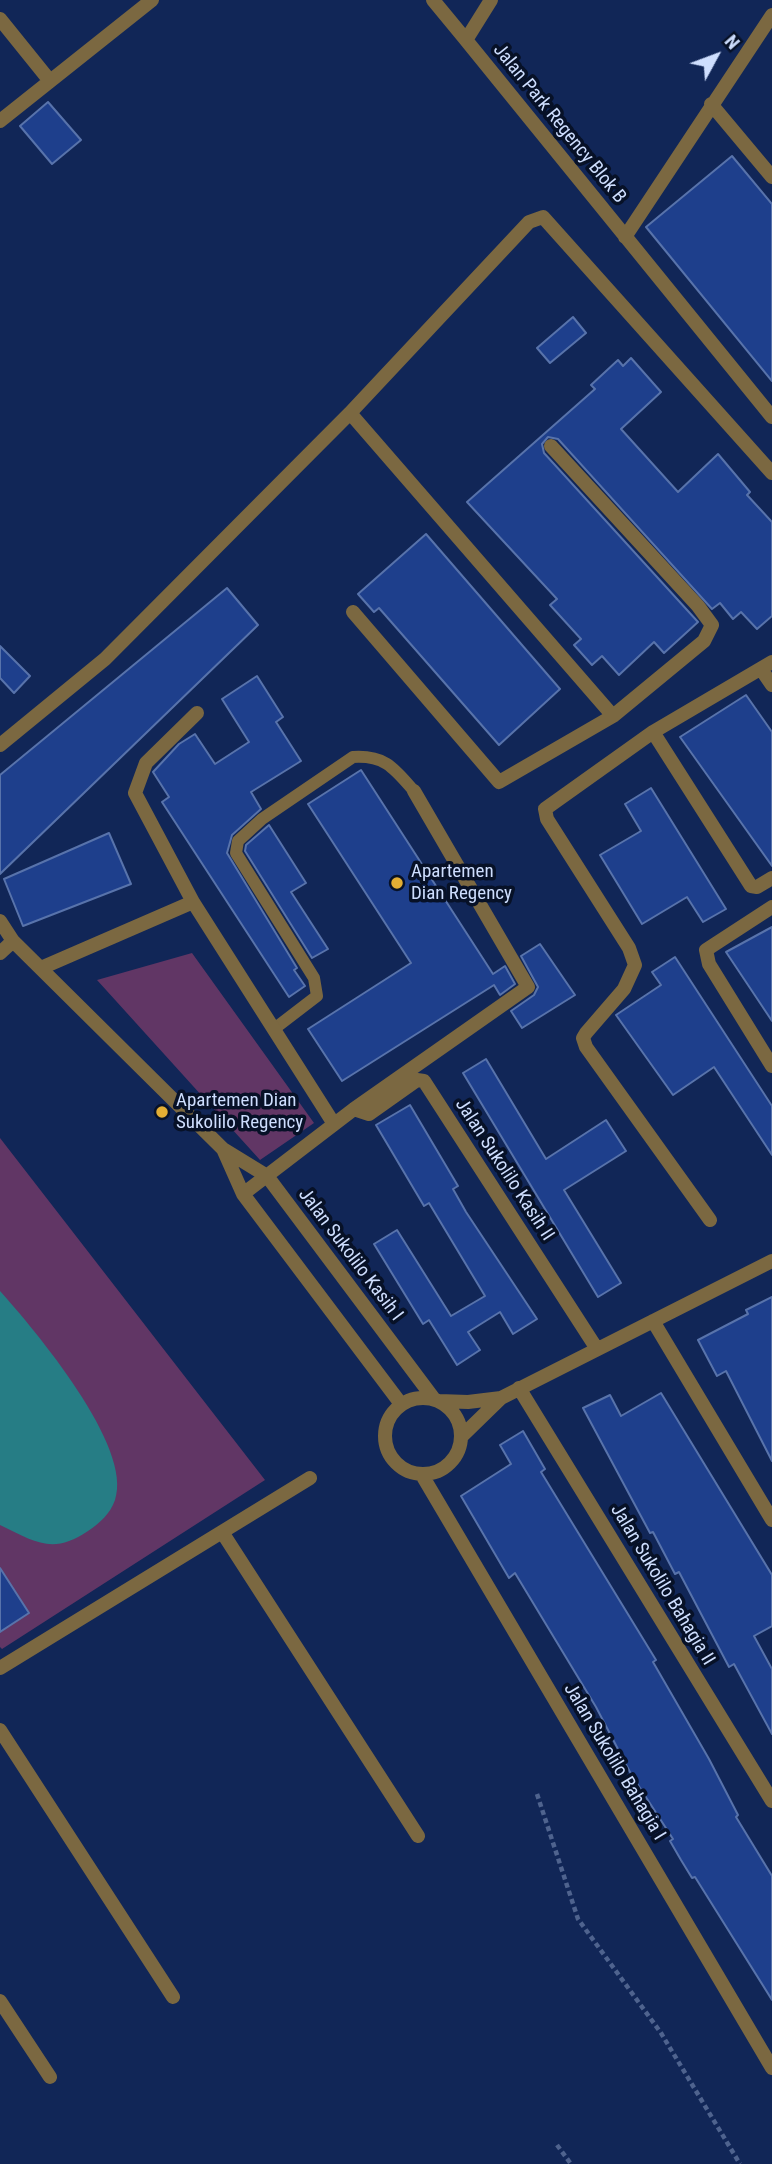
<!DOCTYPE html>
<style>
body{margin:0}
#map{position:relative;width:772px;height:2164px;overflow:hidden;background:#112657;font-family:"Roboto Condensed",sans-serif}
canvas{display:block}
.north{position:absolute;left:681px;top:21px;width:70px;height:70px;-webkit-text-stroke:5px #071127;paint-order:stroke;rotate:49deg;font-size:19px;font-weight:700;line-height:28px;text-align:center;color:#cedefe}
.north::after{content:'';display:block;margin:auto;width:24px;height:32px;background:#cedefe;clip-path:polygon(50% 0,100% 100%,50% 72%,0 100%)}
</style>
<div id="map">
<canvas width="772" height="2164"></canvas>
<div class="north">N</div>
</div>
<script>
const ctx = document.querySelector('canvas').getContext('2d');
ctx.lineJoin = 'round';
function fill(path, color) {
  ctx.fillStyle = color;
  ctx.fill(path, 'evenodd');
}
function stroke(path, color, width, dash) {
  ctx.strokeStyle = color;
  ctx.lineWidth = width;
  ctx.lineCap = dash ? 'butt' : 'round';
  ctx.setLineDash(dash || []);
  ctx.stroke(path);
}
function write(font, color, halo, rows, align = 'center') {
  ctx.font = font + ' "Roboto Condensed",sans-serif';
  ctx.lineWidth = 7;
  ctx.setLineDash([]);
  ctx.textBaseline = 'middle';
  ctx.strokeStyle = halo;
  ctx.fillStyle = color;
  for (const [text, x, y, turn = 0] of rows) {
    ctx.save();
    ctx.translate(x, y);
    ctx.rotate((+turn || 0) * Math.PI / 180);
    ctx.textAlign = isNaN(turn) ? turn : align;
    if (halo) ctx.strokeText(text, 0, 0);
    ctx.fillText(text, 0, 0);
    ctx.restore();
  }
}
const green = new Path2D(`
 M192 953 314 1123 260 1160 97 980Z
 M0 1138 265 1480 2 1649 0 1647Z`);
const water = new Path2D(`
 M0 1291C34 1329 134 1447 115 1500 110 1514 100 1523 88 1531 53 1555 35 1542 0 1525Z`);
const building = new Path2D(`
 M48 102 81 140 52 164 20 126Z
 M732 156 772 204V381L646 227Z
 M573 317 586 333 550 363 537 348Z
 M631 358 661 392 621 429 678 492 718 454 750 492 747 495 772 522V616L757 629 741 612 733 619 720 603 712 609 558 439 548 437 542 444 544 453 698 622 664 653 654 642 619 675 602 656 592 665 574 645 581 639 550 605 557 599 467 502 595 389 591 385 618 360 623 366Z
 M426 534 560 689 499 745 379 608 374 612 358 594Z
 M227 588 258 625 0 874V775Z
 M0 646 30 676 14 693 0 678Z
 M257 676 283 717 276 722 301 761 251 792 261 809 232 835 227 853 297 968 294 970 305 986 289 997 162 802 169 797 153 772 179 744 195 734 215 764 249 742 222 699Z
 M746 695 772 732V866L680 737Z
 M361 770 493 974 505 966 515 984 500 995 494 985 342 1081 308 1029 411 963 308 804Z
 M651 788 726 909 703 922 687 897 642 924 600 855 641 831 625 804Z
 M269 825 306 883 291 892 328 949 312 958 245 851 246 845Z
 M109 833 131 884 23 926 4 879Z
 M772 927V1021L726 952Z
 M540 944 575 995 522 1028 511 1011 534 995 538 987 521 956Z
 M675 957 772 1106V1155L714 1067 673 1095 616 1015 661 985 652 972Z
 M486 1059 546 1159 606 1120 626 1151 564 1190 621 1283 598 1297 463 1073Z
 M410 1105 458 1186 453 1189 466 1212 537 1319 513 1334 500 1312 468 1332 480 1350 457 1365 429 1320 423 1324 374 1244 397 1230 451 1316 485 1296 429 1203 424 1206 376 1125Z
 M772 1297V1461L726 1371 717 1376 698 1340 748 1314 746 1310Z
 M661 1393 772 1575V1626L754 1636 772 1669V1734L734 1664 729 1667 679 1572 675 1574 653 1532 650 1533 583 1408 610 1395 621 1416Z
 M523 1431 545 1469 541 1472 656 1660 653 1662 709 1759 738 1815 736 1817 772 1876V2000L695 1877 692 1878 681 1860 670 1841 673 1839 631 1774 596 1707 515 1573 509 1578 461 1496 511 1464 500 1445Z
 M0 1568 29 1613 0 1632Z`);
const path = new Path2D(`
 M537 1794 578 1919 661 2033 740 2164
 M557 2145 571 2164`);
const lane = new Path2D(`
 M274 1029 317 996 314 978 236 853 238 841 262 819 353 757C385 755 394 768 414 791`);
const street = new Path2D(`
 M433 0 466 40
 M491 0 466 40 772 417
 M0 19 50 81
 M711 104 772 177
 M0 121 152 0
 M625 237 772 15
 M350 413 613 716
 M353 612 499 782 613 716 704 641 712 625 698 606 551 446
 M761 669 772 685
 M653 732 751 886 757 887 772 878
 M0 745 105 659 350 413 529 222 543 217 772 473
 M193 902 135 793 146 763 197 713
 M772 907 706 950 709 964 772 1066
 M0 921 13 941 223 1149 267 1176 434 1399
 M0 953 13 941
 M41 968 193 902 334 1124
 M354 1109 369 1114 417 1080 424 1081 597 1349
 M223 1149 243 1194 401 1404
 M243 1194 354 1109 528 987 414 791
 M710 1220 586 1047 583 1038 586 1033 624 989 635 965 629 948 547 819 545 809 653 732 772 662
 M653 1321 772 1520
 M519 1388 772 1801
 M385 1436a38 38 0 1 1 76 0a38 38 0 1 1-76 0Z
 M439 1401 468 1402 501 1398 772 1261
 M462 1436 500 1399
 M422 1475 772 2068
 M222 1532 418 1836
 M0 1668 310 1478
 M0 1730 173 1997
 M0 2001 50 2077`);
const markers = [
 [397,883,7,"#e3ae34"],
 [162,1112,7,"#e3ae34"]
];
const streetNames = [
 ["Jalan Park Regency Blok B",559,124,51],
 ["Jalan Sukolilo Kasih II",504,1170,57],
 ["Jalan Sukolilo Kasih I",350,1255,53],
 ["Jalan Sukolilo Bahagia II",662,1585,59],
 ["Jalan Sukolilo Bahagia I",614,1762,59]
];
const poiNames = [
 ["Apartemen",411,872],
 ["Dian Regency",411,894],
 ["Apartemen Dian",176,1101],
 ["Sukolilo Regency",176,1123]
];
fill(green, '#613665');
fill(water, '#267d85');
fill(building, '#1e3f8c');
stroke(building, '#5873ab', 2);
stroke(path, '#4f638e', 4.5, [5, 3.5]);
stroke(lane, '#7b6841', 12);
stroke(street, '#7b6841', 14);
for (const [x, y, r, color] of markers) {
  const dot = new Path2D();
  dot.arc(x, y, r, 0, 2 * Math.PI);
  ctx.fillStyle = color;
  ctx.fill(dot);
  stroke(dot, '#071127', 2.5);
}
write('19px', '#cedefe', '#071127', streetNames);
write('19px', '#cedefe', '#071127', poiNames, 'left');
</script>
